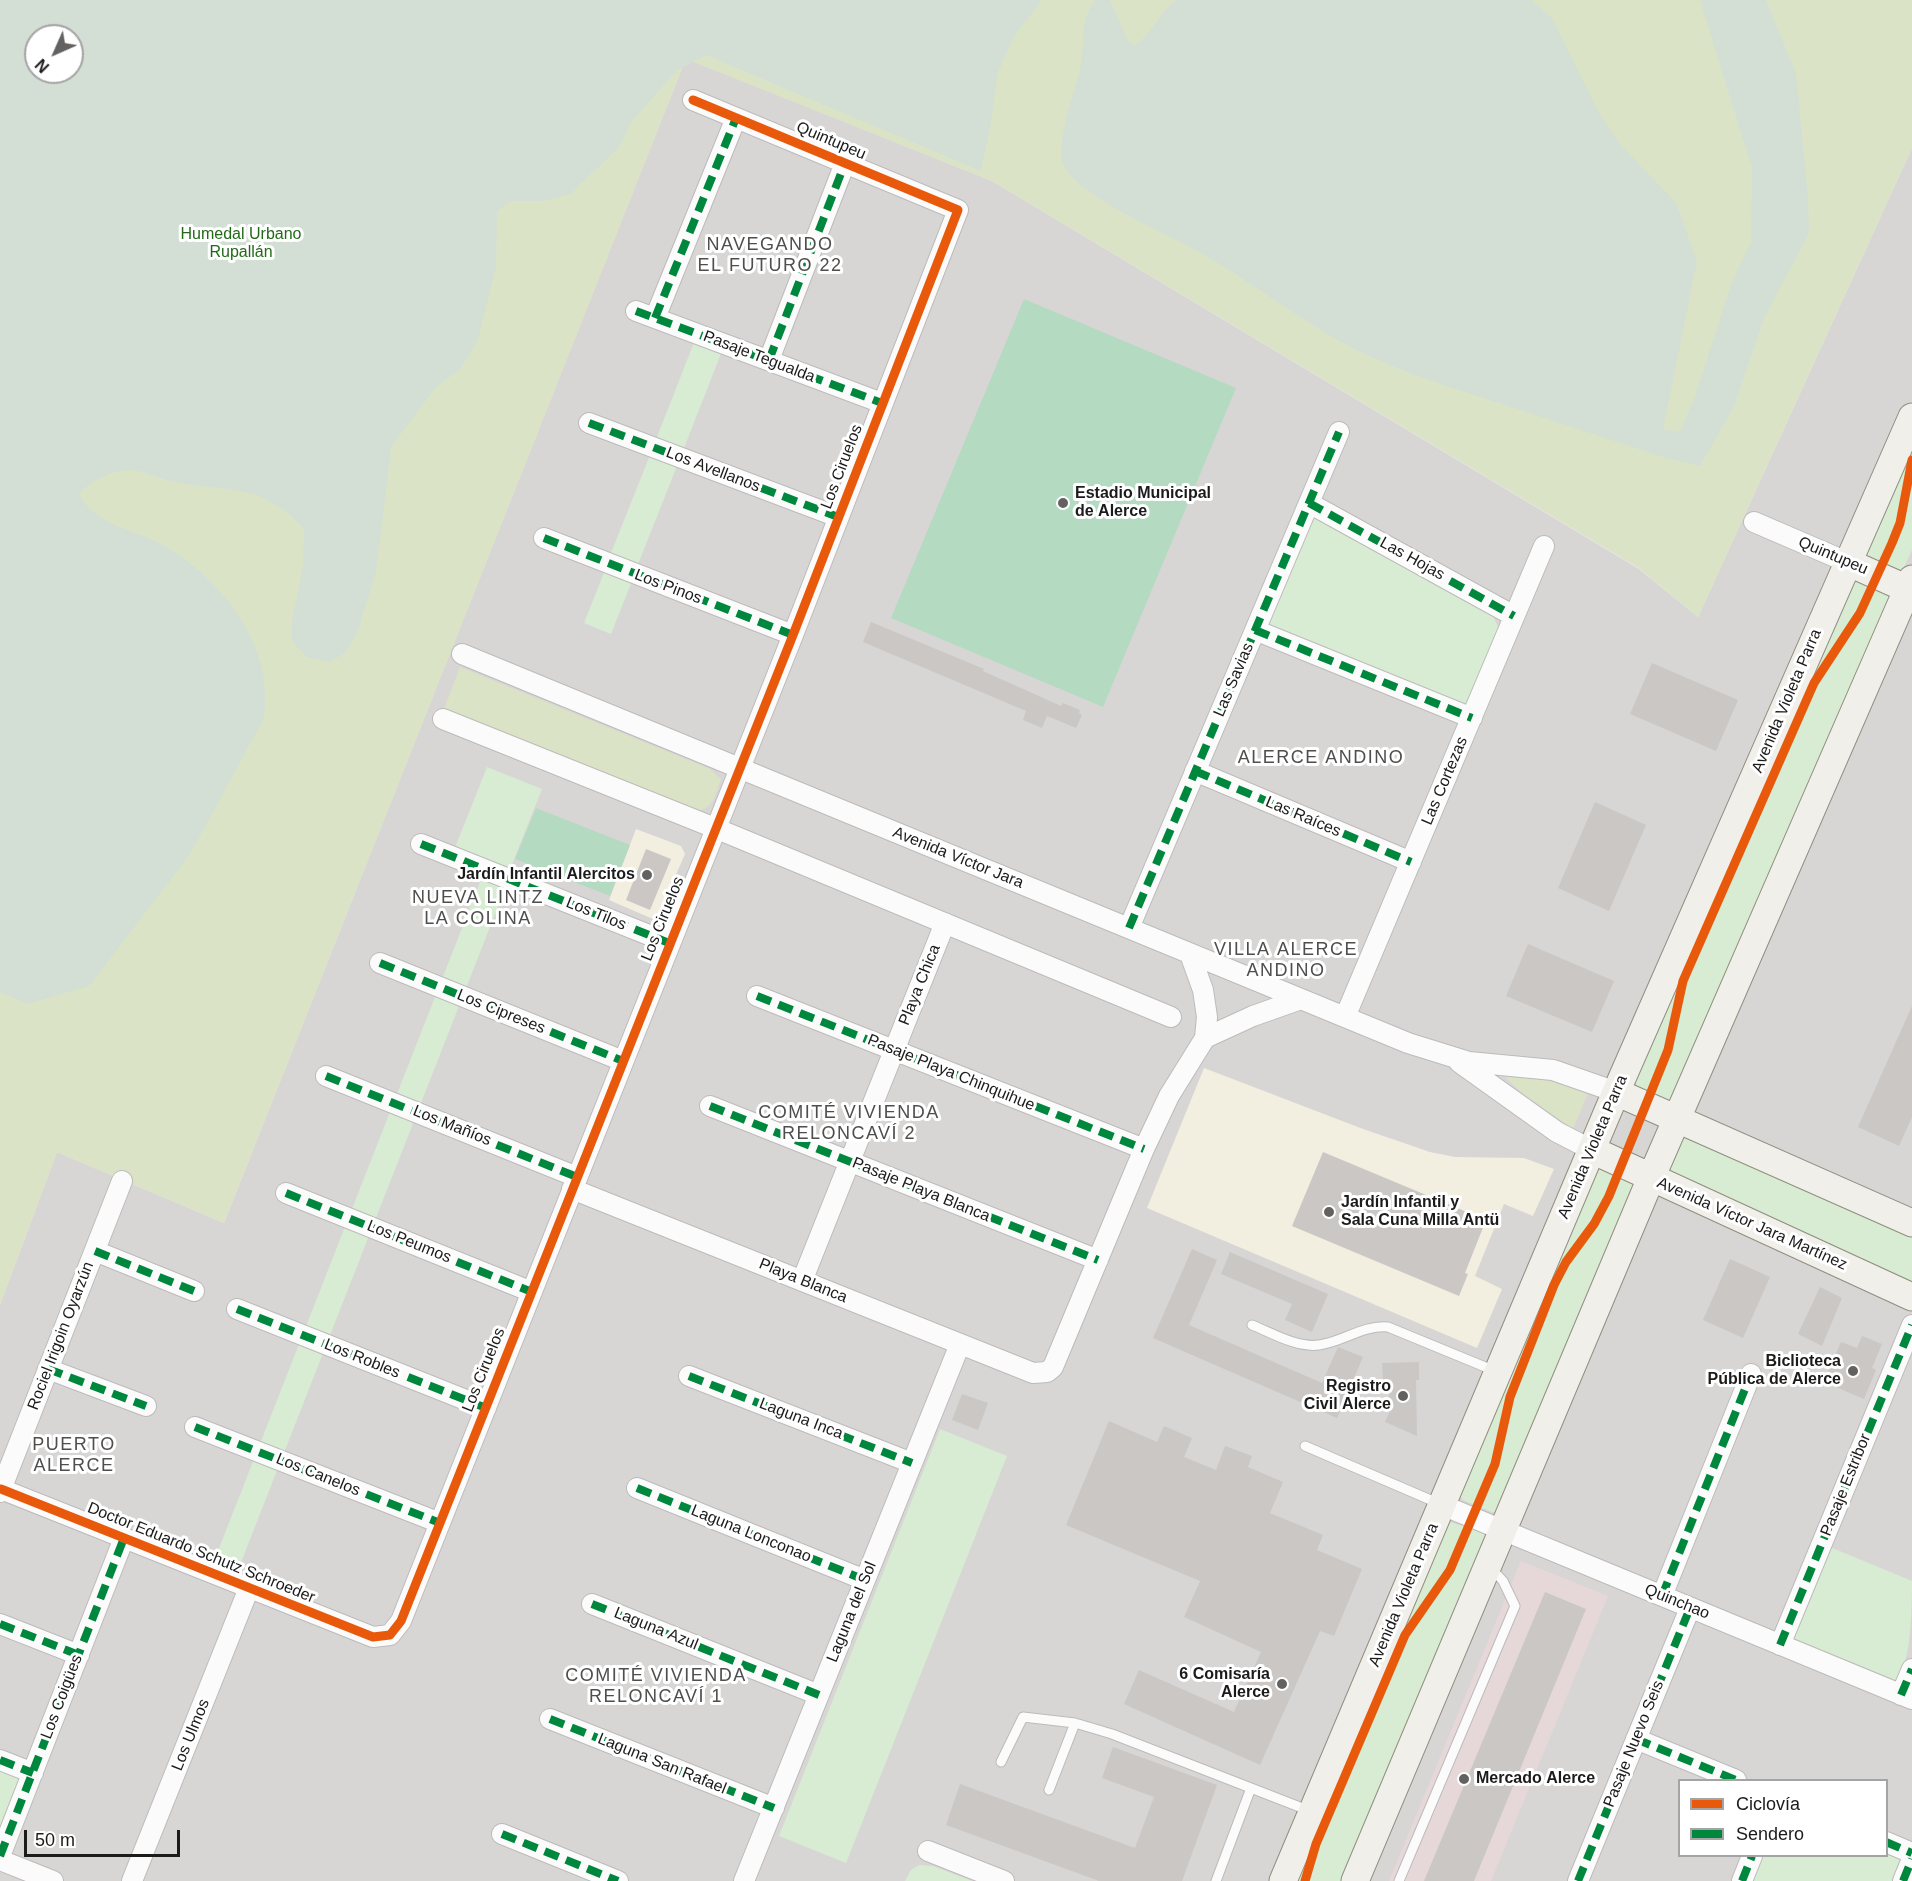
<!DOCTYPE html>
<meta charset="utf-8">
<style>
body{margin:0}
#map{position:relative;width:1912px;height:1881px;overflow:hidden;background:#e9e6e4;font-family:Arial,sans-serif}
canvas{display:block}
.legend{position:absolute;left:1678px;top:1779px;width:210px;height:78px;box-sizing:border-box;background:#fff;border:2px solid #a4a4a4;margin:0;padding:8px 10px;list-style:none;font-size:18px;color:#1b1b1b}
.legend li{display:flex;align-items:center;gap:12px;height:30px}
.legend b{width:30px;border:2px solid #a4a4a4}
.north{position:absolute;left:24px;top:24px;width:60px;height:60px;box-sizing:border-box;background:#fff;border:2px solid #a4a4a4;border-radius:50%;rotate:225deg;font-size:16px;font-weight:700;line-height:24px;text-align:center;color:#1b1b1b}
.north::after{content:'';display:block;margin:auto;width:21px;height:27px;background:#636261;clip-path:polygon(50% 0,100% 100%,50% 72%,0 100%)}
.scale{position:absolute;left:24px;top:1830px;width:156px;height:27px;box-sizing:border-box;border:3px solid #1b1b1b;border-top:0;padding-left:8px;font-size:18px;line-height:21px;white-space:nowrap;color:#1b1b1b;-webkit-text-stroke:4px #fff;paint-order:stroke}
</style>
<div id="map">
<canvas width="1912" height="1881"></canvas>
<ul class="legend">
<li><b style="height:8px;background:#e8590c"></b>Ciclovía</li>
<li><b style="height:8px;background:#00873e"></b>Sendero</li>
</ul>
<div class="north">N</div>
<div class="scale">50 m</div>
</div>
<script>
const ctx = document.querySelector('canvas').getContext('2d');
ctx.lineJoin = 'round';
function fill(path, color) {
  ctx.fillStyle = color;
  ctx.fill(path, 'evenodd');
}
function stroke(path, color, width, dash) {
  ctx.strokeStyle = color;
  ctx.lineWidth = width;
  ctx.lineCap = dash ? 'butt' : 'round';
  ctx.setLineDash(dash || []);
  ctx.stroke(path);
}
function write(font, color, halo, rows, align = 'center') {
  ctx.font = font + ' Arial,sans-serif';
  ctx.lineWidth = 6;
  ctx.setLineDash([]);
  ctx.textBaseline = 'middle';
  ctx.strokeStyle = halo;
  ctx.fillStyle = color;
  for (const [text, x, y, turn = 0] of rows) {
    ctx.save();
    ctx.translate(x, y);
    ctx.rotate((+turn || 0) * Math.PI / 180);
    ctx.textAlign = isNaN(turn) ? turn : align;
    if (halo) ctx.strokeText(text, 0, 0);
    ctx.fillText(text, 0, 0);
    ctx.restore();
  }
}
const residential = new Path2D(`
 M686 58 992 181 1639 569 1698 617 1912 148V1881H0V1305L57 1152 224 1223ZM1680 1780H1886V1856H1680Z`);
const commercial = new Path2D(`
 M1521 1561 1608 1596 1491 1881H1389Z`);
const education = new Path2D(`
 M636 829 681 846 685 854 657 918 653 919 609 900Z
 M1204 1068 1363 1129 1430 1152 1455 1157 1524 1158 1554 1169 1533 1216 1504 1204 1475 1276 1502 1289 1477 1348 1147 1208Z`);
const grass = new Path2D(`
 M0 0H1912V148L1698 617 1639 568 992 181 686 59 224 1223 57 1152 0 1305ZM36 36H72V72H36Z
 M460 667 710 769 721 779C716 792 714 809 698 810L444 709Z
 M1504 1076 1537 1077 1588 1093 1573 1129 1521 1092Z`);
const wetland = new Path2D(`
 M0 0H1042L1014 36 998 72 990 127 981 171 706 55 676 71 632 121 619 147 570 194 543 201H511L497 211 496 267 477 342 460 369 436 387 391 447 376 572 357 633 345 653 329 662 307 657 292 641V621L303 566 304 529C263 481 225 493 171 481 158 478 140 469 127 470 107 473 92 480 79 494 94 524 132 529 159 543 220 576 275 645 264 718L190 854 89 986 28 1004 0 992ZM36 36H72V72H36Z
 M1096 0H1110L1128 41 1135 45C1153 33 1159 12 1177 0H1531L1552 18 1598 111 1620 144 1676 203 1697 261 1663 430 1680 431 1694 399 1732 282 1751 242 1752 168 1700 0H1766L1796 74 1808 196 1809 233 1764 318 1734 406 1700 466 1663 457C1608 439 1554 421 1499 403 1453 388 1407 374 1363 353 1303 324 1251 280 1192 248 1162 232 1078 195 1064 166 1054 147 1075 90 1080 69 1086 45 1078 20 1096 0Z`);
const park = new Path2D(`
 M695 340 722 351 684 448 657 437Z
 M1912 434V550L1902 572 1863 556Z
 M650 455 677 466 638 564 611 553Z
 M1314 518H1320L1492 614 1499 629 1465 705 1269 625 1267 619 1309 522Z
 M605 570 632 581 611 634 584 623Z
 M1853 579 1892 596 1672 1100H1668L1638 1087 1634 1081Z
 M487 767 542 789 509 872 454 850Z
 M482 877 506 886 240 1565 216 1556Z
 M1684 1134 1912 1238V1285L1668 1174Z
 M1599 1168 1635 1183 1496 1512H1492L1463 1500 1459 1495Z
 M940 1429 1007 1456 846 1863 779 1836Z
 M1449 1522 1477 1530 1486 1536 1344 1881H1294Z
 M1825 1545 1912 1581C1912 1603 1912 1674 1893 1681L1795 1640 1791 1635Z
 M0 1769 19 1778 20 1782 0 1841Z
 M1887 1849 1899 1857 1901 1863 1894 1881H1748L1758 1856H1886Z
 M919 1865 933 1866 972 1881H905L911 1870Z`);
const pitch = new Path2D(`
 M1024 299 1236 388 1103 707 891 618Z
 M536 808 630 845 610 896 515 859Z`);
const building = new Path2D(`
 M871 622 984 669 983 671 1061 706 1063 703 1080 710 1079 713 1082 715 1076 728 1047 716 1042 728 1023 720 1026 711 863 642Z
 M1652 663 1738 700 1716 751 1630 714Z
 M1595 802 1646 825 1609 911 1558 888Z
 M646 849 671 859 650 910 626 900Z
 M1528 944 1614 981 1592 1032 1506 996Z
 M1912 1006V1117L1899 1146 1858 1127Z
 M1323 1152 1486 1220 1465 1273 1468 1274 1459 1296 1292 1226Z
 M1192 1249 1217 1260 1189 1325 1322 1383 1338 1347 1363 1357 1337 1418 1153 1338Z
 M1230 1252 1328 1294 1312 1332 1285 1320 1292 1304 1221 1274Z
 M1730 1259 1770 1277 1743 1338 1703 1320Z
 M1820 1287 1842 1298 1822 1346 1798 1334Z
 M1862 1336 1882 1344 1872 1368 1876 1370 1864 1399 1824 1382 1841 1342 1857 1348Z
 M1419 1362V1380H1416L1417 1436 1385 1422 1390 1411 1388 1381H1383L1382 1363Z
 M962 1394 988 1403 978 1430 952 1420Z
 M1109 1421 1157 1442 1164 1426 1192 1438 1184 1457 1216 1470 1225 1446 1252 1456 1248 1467 1283 1482 1270 1513 1323 1535 1317 1550 1362 1569 1334 1636 1320 1631 1260 1765 1124 1704 1139 1670 1234 1712 1261 1652 1184 1617 1200 1581 1066 1525Z
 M1545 1592 1586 1609 1474 1881H1424Z
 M1113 1747 1217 1785 1182 1881H1099L946 1825 960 1784 1135 1848 1154 1797 1102 1778Z`);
const lane = new Path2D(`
 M1252 1325C1272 1333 1297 1348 1319 1345 1343 1342 1362 1325 1388 1327L1495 1371
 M1305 1446 1440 1504
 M1001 1762 1023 1717 1075 1723
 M1049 1790 1075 1723 1112 1734 1310 1811
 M1216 1881 1251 1788
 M1399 1881 1515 1606 1503 1581 1490 1567`);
const street = new Path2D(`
 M636 311 882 403
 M655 318 736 118
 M769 360 845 163
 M589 423 838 517
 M1309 503 1514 616
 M1754 522 1847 562
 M544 538 793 635
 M1255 630 1472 718
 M462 654 1408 1043 1469 1062 1553 1070 1616 1092
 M443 719 715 828 1171 1017
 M1195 771 1411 862
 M421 844 669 943
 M1129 928 1339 432
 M380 963 623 1061
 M757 996 1144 1149
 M1345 1017 1544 546
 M1205 1038 1253 1016 1301 999
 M1459 1062 1557 1132 1592 1150
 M326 1076 577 1177
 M710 1106 1098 1260
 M572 1189 1033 1373 1047 1372 1053 1367 1144 1149 1169 1096 1205 1038 1207 1017 1203 990 1190 954
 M286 1193 532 1292
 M95 1251 194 1291
 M802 1281 945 923
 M237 1309 486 1408
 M48 1369 146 1406
 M689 1376 912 1463
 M195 1427 440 1523
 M637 1488 865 1580
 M1 1489 373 1637 390 1635 401 1621 793 635 958 210 693 100
 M0 1492 122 1181
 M1442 1505 1912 1699
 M1662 1596 1751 1374
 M592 1604 819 1695
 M0 1624 79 1655
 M1780 1645 1912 1325
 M1901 1695 1912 1669
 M550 1719 774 1808
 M1636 1739 1736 1780
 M0 1760 33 1773
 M502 1834 618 1881
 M1886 1842 1912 1853
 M928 1851 1004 1881
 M0 1856 124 1538
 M0 1860 53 1881
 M132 1881 249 1588
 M744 1881 960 1344
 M1578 1881 1690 1608
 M1742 1881 1752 1856
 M1903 1881 1912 1859`);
const secondary = new Path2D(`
 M1847 562 1912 591
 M1616 1092 1912 1223
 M1592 1150 1912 1297
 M1283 1881 1616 1092 1912 417
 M1355 1881 1651 1178 1912 579`);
const quiet = new Path2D(`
 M636 311 882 403
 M655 318 736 118
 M769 360 845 163
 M589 423 838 517
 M1309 503 1514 616
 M544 538 793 635
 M1255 630 1472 718
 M1195 771 1411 862
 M421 844 669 943
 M1129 928 1339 432
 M380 963 623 1061
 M757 996 1144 1149
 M326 1076 577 1177
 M710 1106 1098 1260
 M286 1193 532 1292
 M95 1251 194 1291
 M237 1309 486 1408
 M48 1369 146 1406
 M689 1376 912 1463
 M195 1427 440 1523
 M637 1488 865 1580
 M1662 1596 1751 1374
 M592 1604 819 1695
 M0 1624 79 1655
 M1780 1645 1912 1325
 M1901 1695 1912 1669
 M550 1719 774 1808
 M1636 1739 1736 1780
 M0 1760 33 1773
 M502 1834 618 1881
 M1886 1842 1912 1853
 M0 1856 124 1538
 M1578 1881 1690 1608
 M1742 1881 1752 1856
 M1903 1881 1912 1859`);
const cycleway = new Path2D(`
 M1 1489 373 1637 390 1635 401 1621 793 635 958 210 693 100
 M1305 1881 1316 1844 1405 1635 1450 1570 1495 1464 1510 1397 1554 1285 1566 1262 1594 1224 1609 1196 1668 1050 1683 981 1690 965 1814 683 1860 613 1892 543 1900 523 1912 460`);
const markers = [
 [1063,503,6,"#636261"],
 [647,875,6,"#636261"],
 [1329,1212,6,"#636261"],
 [1853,1371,6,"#636261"],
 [1403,1396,6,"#636261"],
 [1282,1684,6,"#636261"],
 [1464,1779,6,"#636261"]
];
const streetNames = [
 ["Quintupeu",831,141,23],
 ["Pasaje Tegualda",759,357,21],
 ["Los Ciruelos",842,467,-69],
 ["Los Avellanos",713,470,21],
 ["Quintupeu",1833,556,23],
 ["Las Hojas",1412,559,29],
 ["Los Pinos",668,587,21],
 ["Las Savias",1234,680,-67],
 ["Avenida Violeta Parra",1787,701,-67],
 ["Las Cortezas",1445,781,-67],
 ["Las Raíces",1303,817,23],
 ["Avenida Víctor Jara",958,858,22],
 ["Los Tilos",596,914,22],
 ["Los Ciruelos",663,919,-68],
 ["Playa Chica",920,985,-68],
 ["Los Cipreses",501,1012,22],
 ["Pasaje Playa Chinquihue",951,1073,22],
 ["Los Mañíos",452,1126,22],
 ["Avenida Violeta Parra",1593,1147,-67],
 ["Pasaje Playa Blanca",921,1190,22],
 ["Avenida Víctor Jara Martínez",1752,1224,24],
 ["Los Peumos",409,1242,22],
 ["Playa Blanca",803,1281,22],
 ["Rociel Irigoin Oyarzún",61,1336,-69],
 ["Los Robles",362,1359,22],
 ["Los Ciruelos",484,1370,-68],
 ["Laguna Inca",801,1419,21],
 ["Los Canelos",318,1475,22],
 ["Pasaje Estribor",1846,1485,-68],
 ["Laguna Lonconao",751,1534,22],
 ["Doctor Eduardo Schutz Schroeder",201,1553,22],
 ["Avenida Violeta Parra",1404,1595,-67],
 ["Quinchao",1677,1602,22],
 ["Laguna del Sol",852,1612,-68],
 ["Laguna Azul",656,1629,22],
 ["Los Coigües",62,1697,-69],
 ["Los Ulmos",191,1735,-68],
 ["Pasaje Nuevo Seis",1634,1744,-68],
 ["Laguna San Rafael",662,1764,22]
];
const parkNames = [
 ["Humedal Urbano",241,235],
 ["Rupallán",241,253]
];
const poiNames = [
 ["Estadio Municipal",1075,494,"left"],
 ["de Alerce",1075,512,"left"],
 ["Jardín Infantil Alercitos",635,875],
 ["Jardín Infantil y",1341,1203,"left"],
 ["Sala Cuna Milla Antü",1341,1221,"left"],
 ["Biclioteca",1841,1362],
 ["Pública de Alerce",1841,1380],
 ["Registro",1391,1387],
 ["Civil Alerce",1391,1405],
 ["6 Comisaría",1270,1675],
 ["Alerce",1270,1693],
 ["Mercado Alerce",1476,1779,"left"]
];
const neighbourhoodNames = [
 ["NAVEGANDO",770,245],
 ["EL FUTURO 22",770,266],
 ["ALERCE ANDINO",1321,758],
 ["NUEVA LINTZ",478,898],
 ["LA COLINA",478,919],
 ["VILLA ALERCE",1286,950],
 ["ANDINO",1286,971],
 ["COMITÉ VIVIENDA",849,1113],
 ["RELONCAVÍ 2",849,1134],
 ["PUERTO",74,1445],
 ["ALERCE",74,1466],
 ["COMITÉ VIVIENDA",656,1676],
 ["RELONCAVÍ 1",656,1697]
];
fill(residential, '#d8d6d5');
fill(commercial, '#e6d8d8');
fill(education, '#f2eee0');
fill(grass, '#dbe3c6');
fill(wetland, '#d3ded5');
fill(park, '#d7ecd2');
fill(pitch, '#b4dac2');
fill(building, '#cac7c5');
stroke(lane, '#bcbbba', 11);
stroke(street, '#bcbbba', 22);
stroke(secondary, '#908e7f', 29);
stroke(lane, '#fcfbfb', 9);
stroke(street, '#fcfbfb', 20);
stroke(secondary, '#f1efea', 27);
stroke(quiet, '#00873e', 8, [15, 8]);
stroke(cycleway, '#e8590c', 9);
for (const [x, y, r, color] of markers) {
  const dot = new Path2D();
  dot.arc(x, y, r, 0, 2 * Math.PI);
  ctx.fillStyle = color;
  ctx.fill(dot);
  stroke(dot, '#fff', 2);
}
write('16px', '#1b1b1b', '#fff', streetNames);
write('16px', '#226a18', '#fff', parkNames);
write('bold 16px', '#1b1b1b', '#fff', poiNames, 'right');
ctx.letterSpacing = '1.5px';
write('18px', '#4e4e4e', '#fff', neighbourhoodNames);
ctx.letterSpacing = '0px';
</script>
